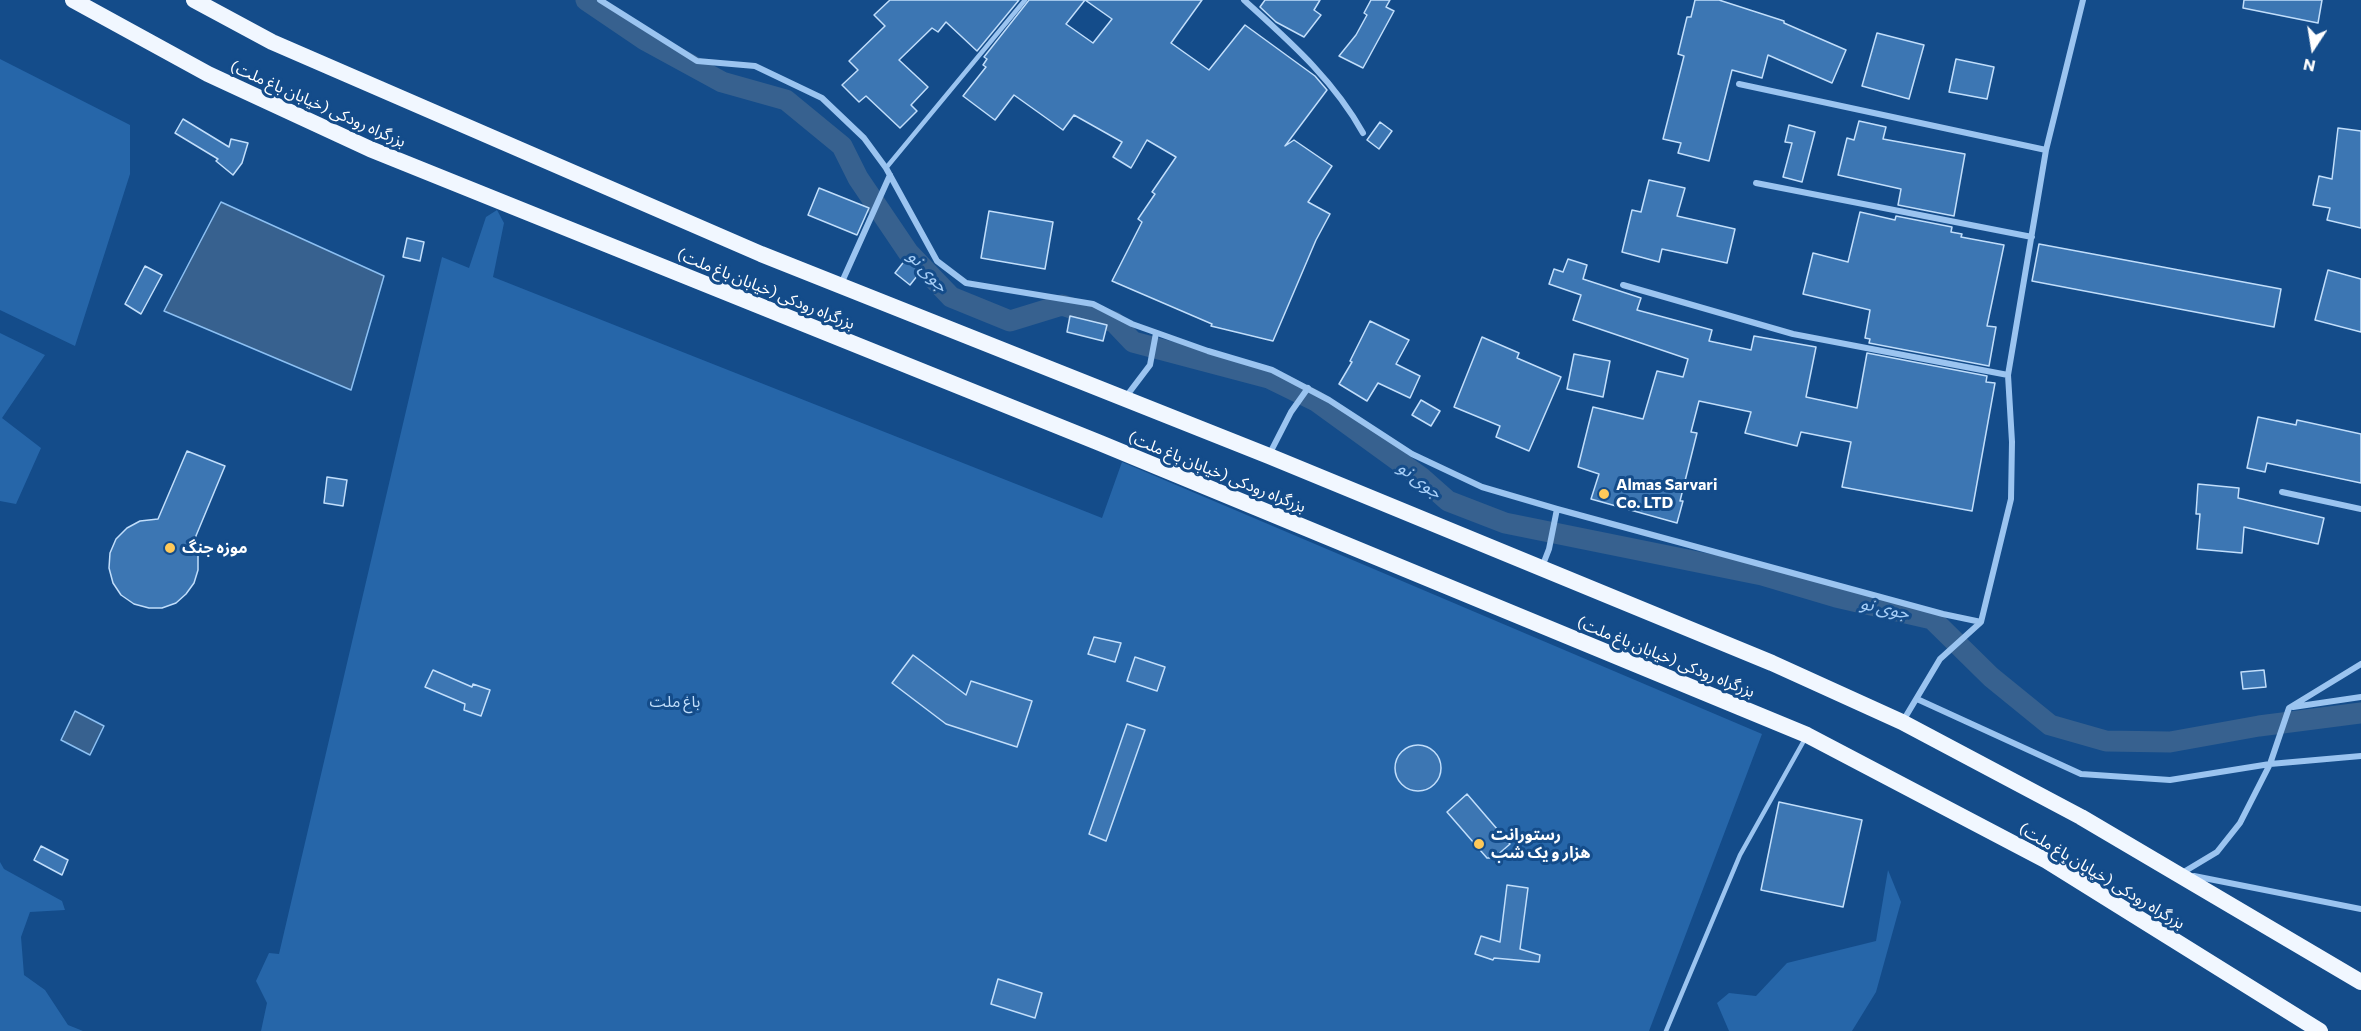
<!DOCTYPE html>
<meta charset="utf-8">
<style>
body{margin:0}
#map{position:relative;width:2361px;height:1031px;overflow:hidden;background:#144c8a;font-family:Commissioner,sans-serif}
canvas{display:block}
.north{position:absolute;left:2283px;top:18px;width:60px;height:60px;-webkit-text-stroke:4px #144c8a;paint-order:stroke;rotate:192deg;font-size:16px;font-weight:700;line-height:24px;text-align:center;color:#fff}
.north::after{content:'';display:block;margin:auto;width:21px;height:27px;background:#fff;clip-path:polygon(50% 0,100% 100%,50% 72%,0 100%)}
</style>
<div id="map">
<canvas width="2361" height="1031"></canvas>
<div class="north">N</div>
</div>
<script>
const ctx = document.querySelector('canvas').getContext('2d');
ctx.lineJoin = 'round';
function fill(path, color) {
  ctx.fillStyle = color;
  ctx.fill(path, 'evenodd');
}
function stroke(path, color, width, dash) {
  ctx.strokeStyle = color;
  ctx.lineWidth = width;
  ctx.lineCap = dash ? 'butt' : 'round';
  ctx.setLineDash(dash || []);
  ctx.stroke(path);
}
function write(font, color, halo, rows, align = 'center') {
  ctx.font = font + ' Commissioner,"Noto Sans Arabic",sans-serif';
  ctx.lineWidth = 6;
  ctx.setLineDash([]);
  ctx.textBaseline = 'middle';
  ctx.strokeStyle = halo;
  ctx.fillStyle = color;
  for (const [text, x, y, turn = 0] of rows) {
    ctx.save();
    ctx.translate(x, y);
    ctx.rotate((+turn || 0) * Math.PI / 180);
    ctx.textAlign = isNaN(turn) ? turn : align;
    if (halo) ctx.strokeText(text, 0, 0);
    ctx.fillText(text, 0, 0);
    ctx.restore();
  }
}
const green = new Path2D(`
 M0 59 130 125V174L75 346 0 310Z
 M497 210 504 223 493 277 1102 518 1122 462 1762 734 1649 1031H261L267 1003 256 981 269 953 279 954 442 257 469 268 486 217Z
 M0 333 45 355 2 418 41 448 16 504 0 501Z
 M0 862 4 869 62 901 65 910 30 912 21 937 24 975 45 990 68 1025 83 1031H0Z
 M1888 870 1901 902 1876 992 1852 1031H1729L1717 1003 1729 993 1756 996 1787 963 1876 941Z`);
const water = new Path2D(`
 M221 202 384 276 351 390 164 311Z
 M75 711 104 726 90 755 61 740Z`);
const canal = new Path2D(`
 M586 0 645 40 722 82 786 100 842 146 858 178 908 252 951 297 1010 321 1062 305 1114 322 1133 342 1269 378 1316 401 1422 478 1448 501 1505 523 1762 575 1836 597 1932 619 1991 677 2050 725 2106 741 2170 742 2259 726 2361 713`);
const building = new Path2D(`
 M890 0H1019L977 51 946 22 938 32 932 28 899 60 928 87 911 105 917 111 900 128 866 96 859 102 842 85 858 70 849 61 885 26 874 15Z
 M1029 0H1202L1171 43 1209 70 1245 25 1315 76 1327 90 1285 146 1294 140 1332 166 1308 202 1330 214 1316 240 1273 341 1211 326 1212 324 1112 281 1142 222 1138 219 1155 194 1152 192 1176 157 1147 140 1131 168 1113 157 1122 142 1074 115 1063 130 1014 95 995 120 963 96 986 67 983 65 987 59 984 57ZM1085 0 1112 19 1093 43 1066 24Z
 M1265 0H1320L1314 10 1321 15 1304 37 1276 22 1260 7Z
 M1371 0H1390L1386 7 1394 11 1363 68 1339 56 1356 35 1367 15 1364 13Z
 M1695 0H1719L1784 21V23L1846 50 1832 83 1768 55 1762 78 1732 70 1709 161 1678 153 1681 143 1663 139 1684 56 1678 54 1687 17H1691Z
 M2244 0H2322L2318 23 2243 8Z
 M1877 33 1924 45 1909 99 1862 86Z
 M1956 59 1994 67 1987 99 1949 92Z
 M183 119 229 147 231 139 248 143 242 163 233 175 216 161 218 159 175 133Z
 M1859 121 1886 127 1883 139 1965 154 1954 216 1898 205 1901 189 1838 175 1847 138 1854 140Z
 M1380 122 1392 131 1379 149 1367 140Z
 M1789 125 1815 132 1802 182 1783 177 1792 143 1785 142Z
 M2338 128 2361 131V228L2327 220 2330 208 2313 205 2319 176 2332 179Z
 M1649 180 1685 188 1677 216 1735 229 1727 263 1662 249 1659 262 1622 252 1632 210 1641 212Z
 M819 188 869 208 857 235 808 215Z
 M989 211 1053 222 1045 269 981 258Z
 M1860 212 1895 220 1896 216 1952 227 1951 232 1962 234 1961 237 2004 245 1987 326 1996 327 1989 366 1869 343 1870 339 1865 338 1870 310 1803 294 1813 253 1848 262Z
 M407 238 424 242 420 261 403 257Z
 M2039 244 2281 289 2274 327 2032 281Z
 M906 259 921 271 910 285 895 273Z
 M1568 259 1587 265 1583 279 1641 298 1637 310 1712 330 1709 341 1751 350 1754 336 1816 347 1806 397 1857 408 1867 353 1987 376 1986 382 1995 383 1972 511 1842 487 1851 442 1801 432 1797 446 1745 433 1751 412 1699 401 1691 432 1697 433 1680 501H1683L1677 523 1591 499 1599 474 1578 467 1593 407 1643 419 1657 371 1683 377 1688 359 1573 320 1581 295 1549 284 1554 269 1563 272Z
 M145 266 162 275 141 314 125 304Z
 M2328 270 2361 279V332L2315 320Z
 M1070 316 1107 325 1103 341 1067 332Z
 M1370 321 1409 340 1396 364 1420 376 1410 398 1378 383 1367 401 1339 384 1352 362 1350 361Z
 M1482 337 1519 353 1517 358 1561 377 1529 451 1496 437 1500 426 1454 407Z
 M1574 354 1610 361 1603 397 1567 389Z
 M1421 400 1440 411 1431 426 1412 415Z
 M2258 417 2296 425 2297 420 2361 434V483L2267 463 2265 472 2247 468Z
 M187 451 225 466 193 543 198 556V570L194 583 186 594 176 603 162 608H149L134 604 121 595 113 583 109 568 110 553 116 539 127 528 140 521 158 519Z
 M327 477 347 480 343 506 324 503Z
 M2198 484 2239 488 2238 498 2324 518 2318 544 2244 527 2242 553 2197 549 2200 514H2196Z
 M1094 637 1121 643 1115 662 1088 654Z
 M913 655 966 695 971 681 1032 701 1017 747 946 724 892 683Z
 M1135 657 1165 667 1157 691 1127 681Z
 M433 670 472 687 473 684 490 690 481 716 464 710 465 704 425 687Z
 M2264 670 2266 687 2243 689 2241 672Z
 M1127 724 1145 730 1106 841 1089 834Z
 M1395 768a23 23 0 1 1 46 0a23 23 0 1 1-46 0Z
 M1467 794 1510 844 1494 858H1487L1447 812Z
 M1779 802 1862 820 1843 907 1761 890Z
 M41 846 68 860 62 875 34 860Z
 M1507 885 1528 888 1520 949 1540 955 1539 962 1494 958 1493 960 1475 954 1481 936 1500 942Z
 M998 979 1042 993 1035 1018 991 1004Z`);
const service = new Path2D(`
 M886 168 1025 0
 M1666 1031 1740 855 1806 737`);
const minor = new Path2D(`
 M600 0 697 61 755 66 822 98 864 138 886 168 937 261 966 283 1093 304 1132 324 1208 351 1272 370 1329 400 1412 454 1482 487 1557 509 1943 614 1981 622
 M1244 0C1289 41 1333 79 1363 133
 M1739 84 2046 150
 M1756 183 2032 237
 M841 284 890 175
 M1623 285 1793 334 2008 375
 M1125 398 1150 365 1156 333
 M1269 455 1291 412 1308 388
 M2282 492 2361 509
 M1542 567 1549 549 1557 509
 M1917 699 2081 774 2170 780 2270 764 2361 756
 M2293 707 2361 697
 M1903 721 1940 659 1981 622 2011 499 2012 442 2008 375 2046 150 2083 0
 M2182 873 2217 852 2240 823 2270 764 2289 708 2361 664
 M2194 876 2361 909`);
const trunk = new Path2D(`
 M73 0 208 74 370 149 1100 443 1807 735 2047 861 2320 1031
 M194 0 272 42 761 254 1269 456 1772 663 1902 722 2081 817 2361 982`);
const markers = [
 [1604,494,6,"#ffc959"],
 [170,548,6,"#ffc959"],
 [1479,844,6,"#ffc959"]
];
const streetNames = [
 ["بزرگراه رودکی (خیابان باغ ملت)",318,104,24],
 ["بزرگراه رودکی (خیابان باغ ملت)",766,289,22],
 ["بزرگراه رودکی (خیابان باغ ملت)",1217,472,22],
 ["بزرگراه رودکی (خیابان باغ ملت)",1666,657,22],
 ["بزرگراه رودکی (خیابان باغ ملت)",2102,876,31]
];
const poiNames = [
 ["Almas Sarvari",1616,485],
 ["Co. LTD",1616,503],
 ["موزه جنگ",182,548],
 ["رستورانت",1491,835],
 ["هزار و یک شب",1491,853]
];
const parkNames = [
 ["باغ ملت",675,702]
];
const waterNames = [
 ["جوی نو",928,271,47],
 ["جوی نو",1420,480,37],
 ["جوی نو",1885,608,13]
];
fill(green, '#2666a9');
fill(water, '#37618f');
stroke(water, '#8cc0f3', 1.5);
stroke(canal, '#37618f', 21);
fill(building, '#3c76b3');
stroke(building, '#c1defb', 1.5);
stroke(service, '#9bc4f0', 4.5);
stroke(minor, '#9bc4f0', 6);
stroke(trunk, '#f1f7ff', 16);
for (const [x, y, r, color] of markers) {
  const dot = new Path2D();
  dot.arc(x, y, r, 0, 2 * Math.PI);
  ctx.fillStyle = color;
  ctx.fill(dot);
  stroke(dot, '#144c8a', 2);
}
write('16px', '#fff', '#144c8a', streetNames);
write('bold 16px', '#fff', '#144c8a', poiNames, 'left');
write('16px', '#c1defb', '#144c8a', parkNames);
write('italic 18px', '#a6cef7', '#144c8a', waterNames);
</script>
